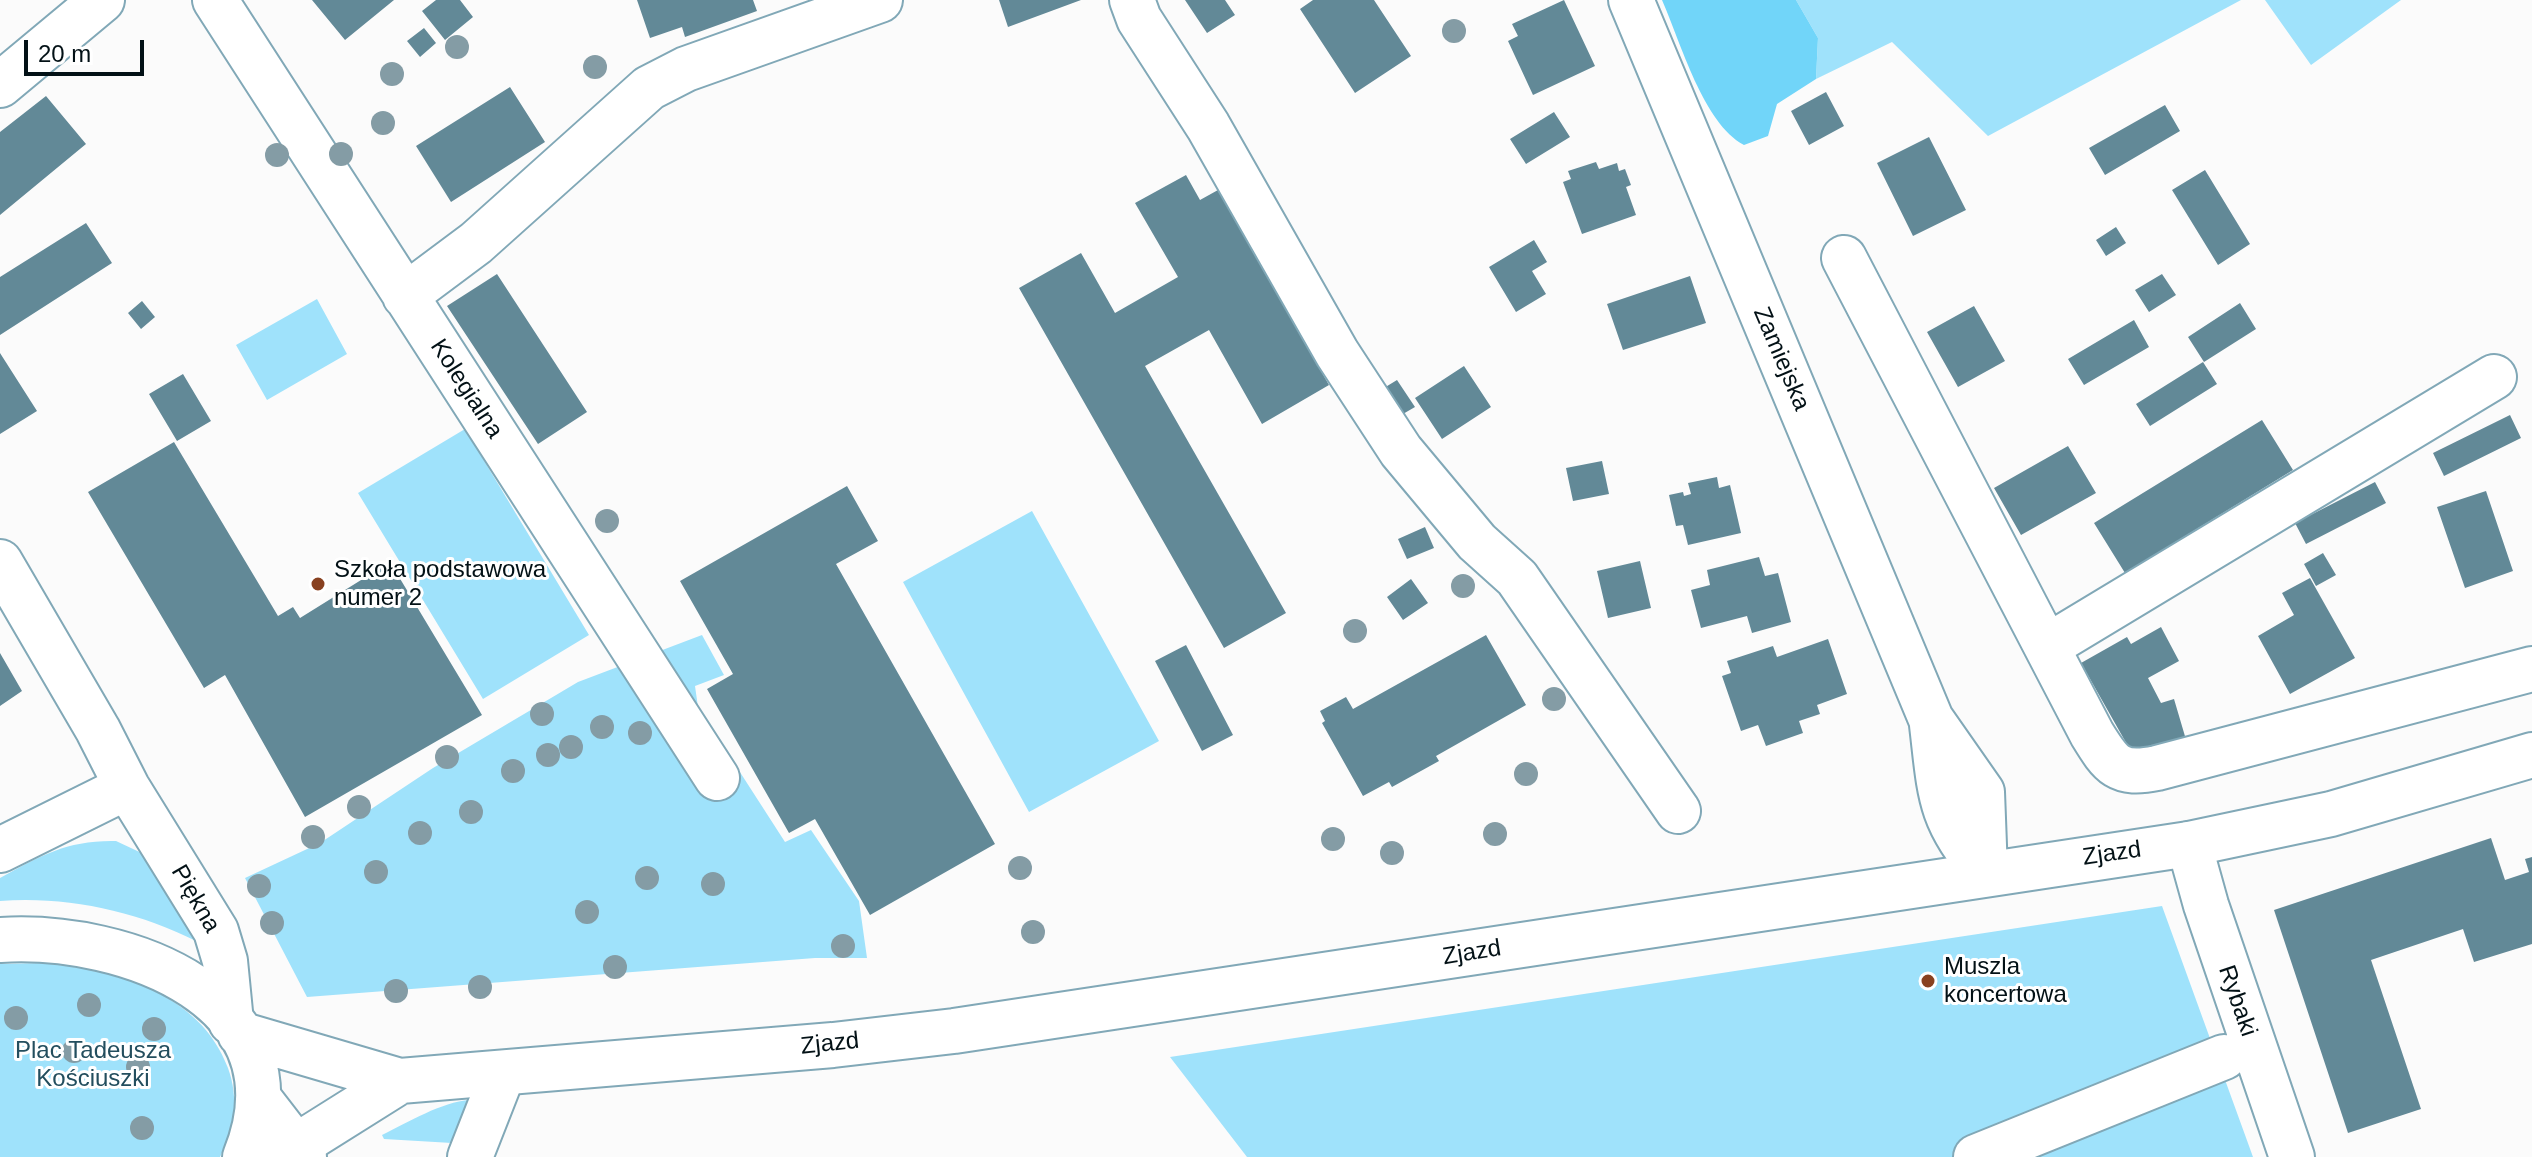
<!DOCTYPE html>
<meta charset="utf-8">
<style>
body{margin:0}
#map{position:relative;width:2532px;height:1157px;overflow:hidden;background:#fbfbfb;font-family:Helvetica,sans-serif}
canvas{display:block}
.scale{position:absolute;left:24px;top:40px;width:120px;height:36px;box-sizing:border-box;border:4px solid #031116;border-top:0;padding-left:10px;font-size:24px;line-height:28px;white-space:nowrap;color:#031116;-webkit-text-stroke:6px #fff;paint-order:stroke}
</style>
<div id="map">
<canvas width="2532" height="1157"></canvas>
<div class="scale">20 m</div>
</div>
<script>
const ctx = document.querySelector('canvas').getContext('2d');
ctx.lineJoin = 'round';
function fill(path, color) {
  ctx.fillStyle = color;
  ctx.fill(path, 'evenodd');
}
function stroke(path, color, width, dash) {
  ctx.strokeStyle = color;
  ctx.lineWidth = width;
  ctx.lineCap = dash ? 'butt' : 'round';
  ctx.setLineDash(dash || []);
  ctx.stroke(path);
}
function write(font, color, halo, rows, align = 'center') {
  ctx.font = font + ' Helvetica,sans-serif';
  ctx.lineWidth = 6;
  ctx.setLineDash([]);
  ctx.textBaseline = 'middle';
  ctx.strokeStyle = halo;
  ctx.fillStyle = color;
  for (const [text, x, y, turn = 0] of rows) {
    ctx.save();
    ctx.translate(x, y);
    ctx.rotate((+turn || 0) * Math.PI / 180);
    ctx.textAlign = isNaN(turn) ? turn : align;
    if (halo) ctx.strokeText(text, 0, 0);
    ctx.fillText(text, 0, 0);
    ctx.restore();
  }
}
const green = new Path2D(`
 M1796 0H2241L1988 136 1892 42 1816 79 1818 38Z
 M2265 0H2401L2311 65Z
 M317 299 347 354 267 400 236 345Z
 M465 429 589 635 483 699 358 493Z
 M1032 511 1159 741 1029 812 903 582Z
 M702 635 724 675 695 686 698 707 785 842 811 830 859 901 867 958H815L307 997 245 878 320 843 433 768 578 682Z
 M116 841 148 856 196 941C136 911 67 896 0 901V878C42 855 68 840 116 841Z
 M2162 906 2253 1157H1247L1170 1057Z
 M40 963C113 969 200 992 228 1068 239 1098 235 1129 220 1157H0V964Z
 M470 1100 452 1143 384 1139 382 1135C409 1122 441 1102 470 1100Z`);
const forest = new Path2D(`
 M1662 0H1796L1818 38 1816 79 1777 104 1768 136 1744 145C1703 123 1681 43 1662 0Z`);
const building = new Path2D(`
 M312 0H394L345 40Z
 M436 0H460L473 17 445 40 422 11Z
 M637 0H753L757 11 685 37 682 27 650 38Z
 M999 0H1081L1008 27Z
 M1185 0H1225L1235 15 1207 33Z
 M1313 0H1374L1411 56 1355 93 1300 9Z
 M1564 0 1595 66 1533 95 1508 41 1518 36 1512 24Z
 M424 28 436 43 420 57 407 41Z
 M510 87 545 142 451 202 416 146Z
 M1826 92 1844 126 1809 145 1791 111Z
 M46 96 86 144 0 215V132Z
 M2165 105 2180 131 2105 175 2089 148Z
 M1554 112 1570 137 1526 164 1510 139Z
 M1929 137 1966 210 1913 236 1877 163Z
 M1596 162 1599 169 1617 163 1619 171 1625 169 1631 185 1626 187 1636 215 1582 234 1563 182 1571 179 1568 171Z
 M2205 170 2250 244 2218 265 2172 190Z
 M1186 175 1200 200 1218 190 1329 385 1262 424 1209 330 1145 366 1286 613 1224 648 1019 288 1081 253 1115 313 1178 277 1135 203Z
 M86 223 112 263 0 335V277Z
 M2116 227 2126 243 2106 256 2096 240Z
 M1534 240 1547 262 1532 271 1546 294 1516 312 1489 267Z
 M497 274 587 412 538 444 447 306Z
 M2162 274 2176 295 2149 312 2135 290Z
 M1690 276 1706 323 1623 350 1607 304Z
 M142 301 155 317 141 329 128 313Z
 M2240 303 2256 329 2204 362 2188 337Z
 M1974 306 2005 361 1958 387 1927 332Z
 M2134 320 2149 347 2084 385 2068 359Z
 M0 353 37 411 0 434Z
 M2203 362 2217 384 2150 426 2136 404Z
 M1464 366 1491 407 1442 439 1415 398Z
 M183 374 211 421 177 441 149 394Z
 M1397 380 1415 407 1396 418 1379 391Z
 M2510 415 2521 438 2444 476 2433 453Z
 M2262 420 2293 470 2125 573 2094 523Z
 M174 442 278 616 293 607 300 618 390 562 482 715 305 817 225 675 204 688 88 492Z
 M2068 446 2096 493 2021 535 1994 488Z
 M1602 461 1609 494 1573 501 1566 468Z
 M1717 477 1719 488 1730 485 1741 533 1688 545 1683 525 1676 526 1669 495 1683 492 1684 496 1691 494 1688 483Z
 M2375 482 2386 503 2306 544 2295 523Z
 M847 486 878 541 836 564 995 844 870 915 815 819 789 833 707 689 733 674 680 581Z
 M2486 491 2513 571 2465 588 2437 507Z
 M1425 527 1434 548 1407 559 1398 539Z
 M2323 553 2336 575 2316 586 2304 564Z
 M1759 557 1765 576 1778 573 1791 622 1752 633 1747 616 1701 628 1691 590 1710 585 1707 570Z
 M1640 561 1651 608 1608 618 1597 571Z
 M2310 578 2355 658 2290 694 2258 636 2294 615 2282 593Z
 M1411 579 1428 603 1403 620 1387 597Z
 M2161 627 2179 661 2148 678 2161 703 2174 699 2187 743 2144 756 2129 748 2081 663 2127 637 2131 644Z
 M1486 635 1526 705 1436 756 1439 761 1392 787 1389 782 1363 796 1322 723 1325 721 1320 711 1346 697 1353 709Z
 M1828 639 1847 694 1817 705 1820 714 1799 721 1803 733 1766 746 1758 725 1741 731 1722 676 1731 673 1727 661 1773 646 1777 657Z
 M1186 645 1233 735 1202 751 1155 661Z
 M0 653 22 691 0 706Z
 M2491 838 2505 880 2529 872 2525 859 2532 857V944L2474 962 2463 929 2371 960 2421 1109 2348 1133 2274 910Z`);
const minor = new Path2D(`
 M215 0 717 778
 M1132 0 1139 19 1208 126 1337 353 1401 451 1477 542 1517 578 1678 811
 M1631 0 1931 719 1982 792 1985 872
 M0 85 102 0
 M1844 258 2092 734C2111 765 2118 776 2157 768L2532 669
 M405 296 476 243 649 88 686 69 880 0
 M0 562 98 730 127 787 216 931 225 961 231 1022
 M2048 646 2494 377
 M1932 725C1940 792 1938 819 1985 872
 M2189 844 2206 905 2292 1157
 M0 850 127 787
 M260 1100 304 1157
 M470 1157 503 1073
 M1976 1157 2224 1057`);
const major = new Path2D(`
 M0 940C125 932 309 999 245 1157
 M240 1034 400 1081 833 1045 954 1031 2189 844 2331 814 2532 755
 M279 1157 400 1081`);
const trees = [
 [1454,31],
 [457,47],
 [595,67],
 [392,74],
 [383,123],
 [341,154],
 [277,155],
 [607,521],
 [1463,586],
 [1355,631],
 [1554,699],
 [542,714],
 [602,727],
 [640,733],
 [571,747],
 [548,755],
 [447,757],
 [513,771],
 [1526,774],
 [359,807],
 [471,812],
 [420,833],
 [1495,834],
 [313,837],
 [1333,839],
 [1392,853],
 [1020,868],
 [376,872],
 [647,878],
 [713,884],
 [259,886],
 [587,912],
 [272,923],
 [1033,932],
 [843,946],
 [615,967],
 [480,987],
 [396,991],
 [89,1005],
 [16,1018],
 [154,1029],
 [74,1051],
 [138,1067],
 [142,1128]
];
const markers = [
 [318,584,8,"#884120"],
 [1928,981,8,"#884120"]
];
const streetNames = [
 ["Zamiejska",1781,359,67],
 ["Kolegialna",466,389,57],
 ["Zjazd",2112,854,-8],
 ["Piękna",195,899,60],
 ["Zjazd",1472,953,-9],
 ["Rybaki",2237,1001,71],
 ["Zjazd",830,1044,-6]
];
const poiNames = [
 ["Szkoła podstawowa",334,570],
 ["numer 2",334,598],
 ["Muszla",1944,967],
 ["koncertowa",1944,995]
];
const parkNames = [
 ["Plac Tadeusza",93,1051],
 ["Kościuszki",93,1079]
];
fill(green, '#9fe2fb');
fill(forest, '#71d5f9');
fill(building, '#628997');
stroke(minor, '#81a8b7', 48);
stroke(major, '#81a8b7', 48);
stroke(minor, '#fff', 44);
stroke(major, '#fff', 44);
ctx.fillStyle = '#849ca5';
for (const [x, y] of trees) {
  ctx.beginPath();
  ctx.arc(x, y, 12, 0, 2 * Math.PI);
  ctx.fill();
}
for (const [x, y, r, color] of markers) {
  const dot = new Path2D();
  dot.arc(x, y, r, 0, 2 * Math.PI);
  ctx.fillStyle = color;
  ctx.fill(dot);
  stroke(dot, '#fff', 3);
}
write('24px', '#031116', '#fff', streetNames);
write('24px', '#031116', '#fff', poiNames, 'left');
write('24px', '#234e5e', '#fff', parkNames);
</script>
